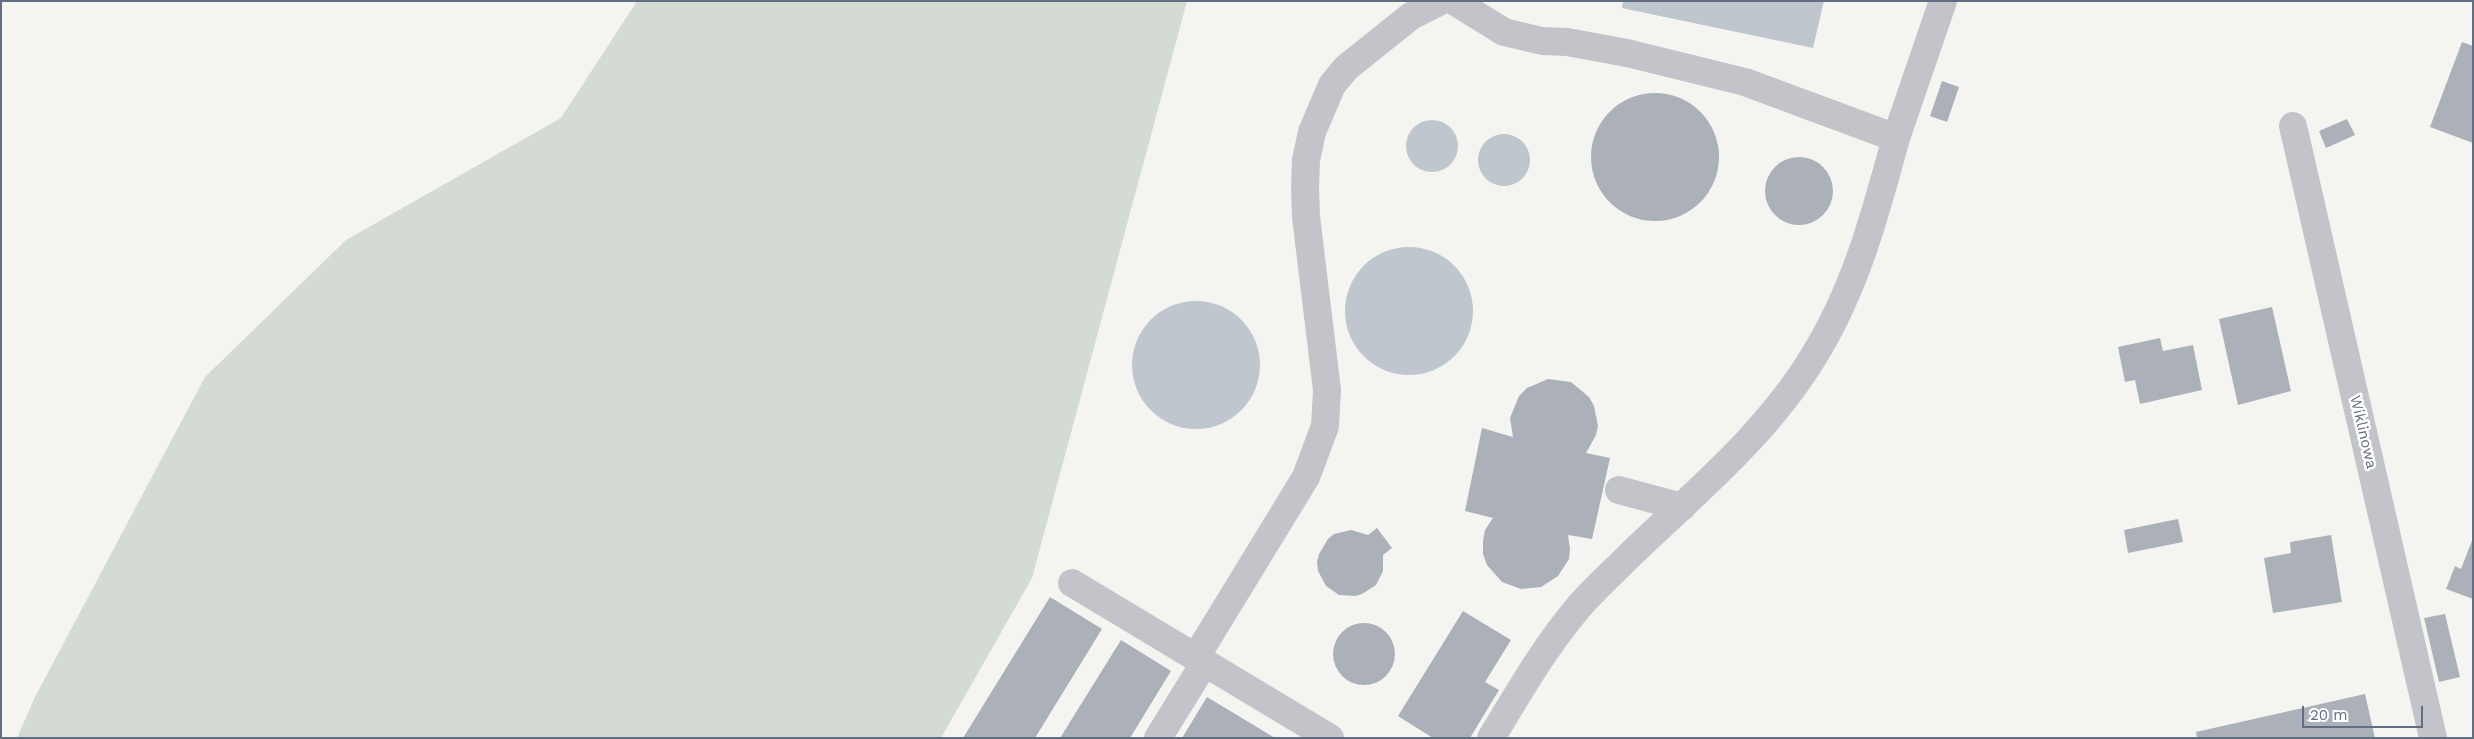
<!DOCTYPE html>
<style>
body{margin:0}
#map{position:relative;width:2474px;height:739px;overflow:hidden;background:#f4f5f0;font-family:"Work Sans",sans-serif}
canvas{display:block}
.frame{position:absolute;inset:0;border:2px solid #636d82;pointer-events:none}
.scale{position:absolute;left:2302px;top:706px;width:121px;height:22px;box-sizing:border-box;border:2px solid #636d82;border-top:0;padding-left:6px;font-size:15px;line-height:18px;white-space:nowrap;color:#636d82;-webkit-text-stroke:4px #fff;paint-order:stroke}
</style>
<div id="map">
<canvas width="2474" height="739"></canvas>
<div class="frame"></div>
<div class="scale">20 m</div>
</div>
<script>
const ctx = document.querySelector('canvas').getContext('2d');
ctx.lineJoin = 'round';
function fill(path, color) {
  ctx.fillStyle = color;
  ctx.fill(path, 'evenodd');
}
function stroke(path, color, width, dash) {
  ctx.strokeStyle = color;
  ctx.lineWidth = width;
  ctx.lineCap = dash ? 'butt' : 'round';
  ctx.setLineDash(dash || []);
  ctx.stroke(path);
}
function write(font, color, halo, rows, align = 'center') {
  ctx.font = font + ' "Work Sans",sans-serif';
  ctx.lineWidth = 5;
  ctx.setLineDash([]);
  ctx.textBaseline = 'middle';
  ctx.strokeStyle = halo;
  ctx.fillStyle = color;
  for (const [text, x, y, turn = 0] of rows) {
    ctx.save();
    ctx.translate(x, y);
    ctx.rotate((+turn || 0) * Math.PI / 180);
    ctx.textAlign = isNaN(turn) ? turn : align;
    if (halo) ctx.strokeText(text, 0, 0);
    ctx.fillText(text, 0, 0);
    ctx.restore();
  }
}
const green = new Path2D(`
 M637 1H1187L1032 578 941 738H17L35 697 205 377 346 240 561 118Z`);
const water = new Path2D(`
 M1623 1H1824L1813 48 1622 8Z
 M1406 146a26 26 0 1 1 52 0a26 26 0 1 1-52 0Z
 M1478 160a26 26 0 1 1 52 0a26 26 0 1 1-52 0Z
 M1345 311a64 64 0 1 1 128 0a64 64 0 1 1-128 0Z
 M1132 365a64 64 0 1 1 128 0a64 64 0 1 1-128 0Z`);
const building = new Path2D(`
 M2462 42 2473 46V143L2430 127Z
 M1942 81 1959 87 1947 122 1930 116Z
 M1591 157a64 64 0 1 1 128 0a64 64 0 1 1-128 0Z
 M2347 119 2355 135 2326 148 2319 131Z
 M1765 191a34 34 0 1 1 68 0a34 34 0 1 1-68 0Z
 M2272 307 2291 391 2238 405 2219 319Z
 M2160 338 2163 351 2193 345 2202 390 2140 404 2135 380 2125 382 2118 347Z
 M1548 379 1571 382 1589 397 1594 406 1598 426 1596 435 1586 453 1610 458 1592 539 1568 535 1570 549 1569 559 1558 576 1541 587 1521 589 1502 582 1487 565 1483 554V541L1485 530 1493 518 1465 511 1482 428 1513 437 1510 418 1519 396 1527 388Z
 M2178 519 2183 542 2128 553 2124 530Z
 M1377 528 1392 548 1383 555V571L1376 585 1362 594 1355 596 1339 595 1326 586 1318 571 1317 562 1319 554 1328 539 1334 534 1351 530 1368 535Z
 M2331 535 2342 602 2273 613 2264 558 2291 553 2290 542Z
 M2473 538V599L2446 589 2455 566 2461 569Z
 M1050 597 1102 629 1035 738H963Z
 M1463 611 1511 640 1485 682 1499 690 1470 738H1433L1398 716Z
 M2445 614 2460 677 2439 682 2424 618Z
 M1333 654a31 31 0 1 1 62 0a31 31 0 1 1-62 0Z
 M1121 640 1171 671 1130 738H1060Z
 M2365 694 2375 738H2197L2196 732Z
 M1207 697 1275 738H1182Z`);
const minor = new Path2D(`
 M1454 1 1504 32 1542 41 1567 42 1627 53 1745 82 1896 138C1875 215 1855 291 1812 359 1764 437 1692 495 1627 558 1610 575 1592 591 1577 609 1544 648 1518 694 1491 738
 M2293 126 2433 738
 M1896 138 1943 1
 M1619 490 1682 507
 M1072 583 1330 738
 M1196 657 1306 477 1325 426 1327 390 1306 217 1305 187 1306 160 1312 132 1332 85 1346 68 1411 16 1441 1
 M1158 738 1205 662`);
const streetNames = [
 ["Wiklinowa",2363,432,77]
];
fill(green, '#d3dbd2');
fill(water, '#bfc6cd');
fill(building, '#acb1b9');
stroke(minor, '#c2c4c9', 28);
write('15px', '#636d82', '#fff', streetNames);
</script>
